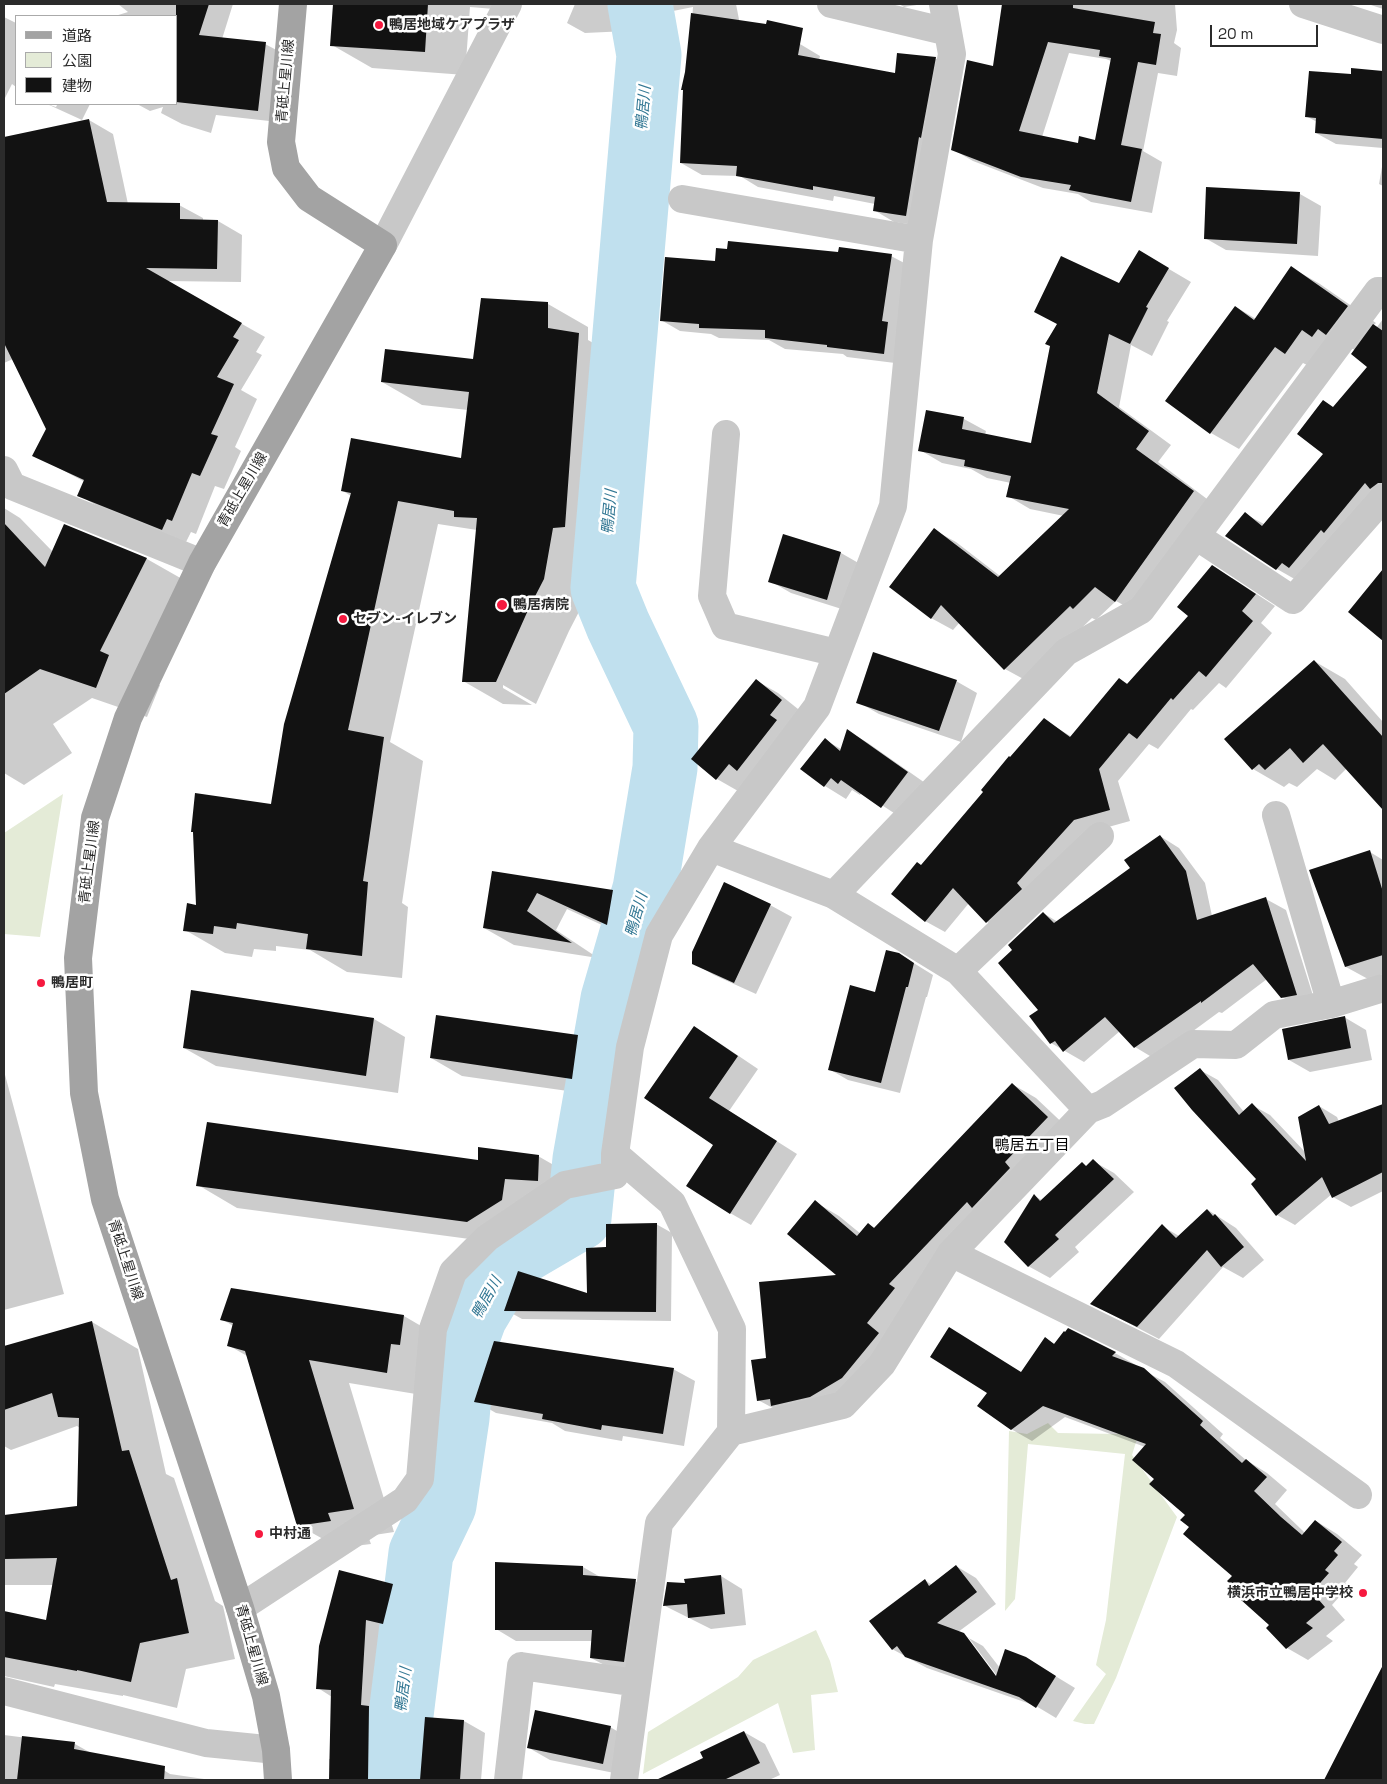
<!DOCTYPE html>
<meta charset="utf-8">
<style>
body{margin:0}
#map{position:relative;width:1387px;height:1784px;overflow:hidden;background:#fff;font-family:"Space Grotesk","Noto Sans JP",sans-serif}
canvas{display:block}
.frame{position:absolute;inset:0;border:5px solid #2b2b2b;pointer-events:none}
.legend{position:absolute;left:15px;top:15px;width:162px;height:90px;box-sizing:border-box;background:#fff;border:1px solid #aaa;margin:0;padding:6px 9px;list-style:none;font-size:15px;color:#2b2b2b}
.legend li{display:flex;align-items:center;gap:10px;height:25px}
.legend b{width:25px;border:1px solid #aaa}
.scale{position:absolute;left:1210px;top:25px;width:108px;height:22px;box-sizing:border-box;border:2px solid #2b2b2b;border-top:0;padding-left:6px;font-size:15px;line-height:18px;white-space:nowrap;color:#2b2b2b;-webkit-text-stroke:4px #fff;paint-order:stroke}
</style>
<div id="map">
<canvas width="1387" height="1784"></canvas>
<div class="frame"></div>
<ul class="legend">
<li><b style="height:6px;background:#a3a3a3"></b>道路</li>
<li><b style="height:14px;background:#e4ebd7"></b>公園</li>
<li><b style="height:14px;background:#121212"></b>建物</li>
</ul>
<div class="scale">20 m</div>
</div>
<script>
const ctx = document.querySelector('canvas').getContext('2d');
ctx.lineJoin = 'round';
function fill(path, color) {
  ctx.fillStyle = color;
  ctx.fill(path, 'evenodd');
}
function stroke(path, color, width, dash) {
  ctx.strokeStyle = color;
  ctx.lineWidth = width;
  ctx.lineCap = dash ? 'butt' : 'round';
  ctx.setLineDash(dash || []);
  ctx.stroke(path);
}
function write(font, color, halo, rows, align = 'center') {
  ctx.font = font + ' "Space Grotesk","Noto Sans JP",sans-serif';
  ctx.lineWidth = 5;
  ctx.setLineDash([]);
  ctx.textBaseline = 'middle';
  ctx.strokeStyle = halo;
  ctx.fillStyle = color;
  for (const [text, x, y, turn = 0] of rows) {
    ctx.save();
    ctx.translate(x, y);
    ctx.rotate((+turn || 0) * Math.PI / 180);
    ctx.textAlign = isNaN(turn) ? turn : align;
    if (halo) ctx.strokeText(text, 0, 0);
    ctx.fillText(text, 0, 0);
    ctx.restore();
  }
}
const green = new Path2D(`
 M63 794 40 937 4 934V833Z
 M1048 1423 1058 1433 1117 1434 1136 1424 1141 1426 1132 1455 1177 1517 1116 1678 1094 1724H1085L1073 1721 1106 1674 1096 1665 1106 1620 1125 1454 1028 1444 1015 1599 1005 1611 1009 1431 1027 1434Z
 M816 1630 830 1661 838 1692 811 1695 815 1750 793 1753 778 1703 643 1774 648 1732 738 1677 753 1660Z`);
const shadow = new Path2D(`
 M118 4H233L222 39 265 44 286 55 278 122 216 115 211 133 182 124 161 113 163 107 150 111 137 104H176V16H115L128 12Z
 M334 4H495L494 9 470 7 465 75 372 68 332 45Z
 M575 4H736L742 35 800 44 820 56 819 61 896 75 935 58 956 70 927 227 894 222 874 210 875 204 834 196 833 201 758 187 740 176 702 175 681 163 693 7 648 16 649 30 585 33 567 23Z
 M899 4H923L904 7Z
 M1003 4H1175L1177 30 1174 43 1181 48 1177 76 1158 73 1143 151 1162 162 1152 213 1091 202 1078 194 1043 188 973 161 952 149 994 68ZM1069 53 1106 59 1111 61 1096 141 1079 144 1042 137Z
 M1368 4H1383V9Z
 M4 17 16 23V87L12 84 4 100V80L5 81 4 78Z
 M1352 74 1383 79V148L1336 144 1316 133 1317 122 1306 116 1352 76Z
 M47 104 56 107 57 105 55 104H90L82 120Z
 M89 120 113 134 128 204 179 205 203 218V221H218L242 235 241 282 166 281 265 337 256 352 262 355 241 390 257 399 235 447 241 451 224 489 215 486 196 534 191 532 186 542 102 509 79 495 85 482 34 455 47 429 13 359 4 363V138Z
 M1383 161V186L1379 184Z
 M1300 194 1321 206 1318 256 1226 250 1205 238Z
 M1140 252 1191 282 1167 321 1169 322 1152 356 1131 345 1119 407 1171 445 1158 462 1215 505 1138 613 1116 601 1096 620 1092 618 1027 681 1005 669 960 622 953 630 931 618 934 530 956 542 1000 576 1064 516 1030 509 1008 496 1011 483 987 478 971 469 942 463 920 450 927 412 964 419 986 431 985 435 1032 445Z
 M840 254 891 256 910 266 903 364 847 357 843 354 785 349 769 340 719 338 711 334 680 331 661 320 716 263Z
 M1292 268 1320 284 1376 323 1374 325 1377 327 1383 319V382L1372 375V369L1355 350 1346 346 1315 369 1303 363 1239 449 1211 433 1236 307 1256 319Z
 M548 304 588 327V340L619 358 605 550 593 551 584 602 569 631 536 704 503 685V688L532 705 503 704 463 681 477 530 438 524 390 742 423 761 402 903 408 907 402 978 347 972 310 950 276 946V951L254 949 252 957 225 953 185 930 197 906 272 806 351 496 343 491 462 459 468 410 422 405 382 382 474 360Z
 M1366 406 1383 420V499L1298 581 1277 569 1245 514 1264 524Z
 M4 508 20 518 53 552 65 526 147 559 198 588 151 680 160 685 147 717 92 698 53 724 72 753 24 785 4 773V624L11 619 4 620Z
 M783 536 841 553 862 565 848 611 791 593 770 581Z
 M1383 570V639L1350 612Z
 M1232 578 1275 606 1261 623 1272 633 1226 688 1219 683 1193 710 1191 709 1158 749 1149 744 1118 781 1130 821 1094 831 1007 933 987 922 969 903 945 932 925 921 922 866 1044 720 1072 737 1119 679 1128 684Z
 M1314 661 1345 679 1383 722V807L1347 768 1335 780 1317 769 1297 787 1289 783 1284 787 1253 769Z
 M757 681 778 693 803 713 738 791 717 779 693 759Z
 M956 681 977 693 961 742 879 714 858 702Z
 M848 731 868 743 928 785 903 819 862 792 860 795 852 790 846 799 825 786 802 769 825 740 841 749Z
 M1160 836 1179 848 1205 883 1212 916 1266 899 1286 910 1316 1005 1302 1008 1282 997 1267 979 1222 1013 1219 1012 1155 1059 1135 1047 1120 1031 1084 1062 1051 1043 1040 1010 1014 950 1043 913 1058 922 1132 868Z
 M1370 852 1383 860V974L1368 979 1346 967Z
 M493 873 613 892 642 909 637 941 567 909 556 930 598 958 514 945 484 928Z
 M770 905 792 917 756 994 714 975 693 963Z
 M899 954 933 975 927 997H926L900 1093 848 1080 829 1069Z
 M1344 1017 1366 1030 1372 1060 1310 1072 1289 1060Z
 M374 1019 405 1037 398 1093 216 1066 184 1048Z
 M694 1028 715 1040 758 1069 729 1111 797 1154 751 1225 730 1213 714 1144Z
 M577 1037 609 1055 603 1096 462 1076 431 1058Z
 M1200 1070 1218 1080 1244 1112 1252 1105 1270 1115 1306 1153 1319 1106 1337 1117 1339 1122 1383 1106V1191L1351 1207 1333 1197 1332 1194 1295 1225 1277 1215Z
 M4 1071 64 1294 4 1310Z
 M1012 1084 1036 1098 1071 1131 989 1216 865 1391 782 1413 758 1400 767 1359 839 1276 815 1202 839 1216 861 1234 869 1225 875 1228Z
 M538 1156 578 1179 577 1203 544 1201 541 1223 507 1244 237 1208 198 1185Z
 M1093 1161 1114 1173 1134 1192 1075 1247 1079 1252 1050 1278 1028 1266 1035 1196 1043 1201Z
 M1208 1210 1236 1228 1264 1260 1243 1278 1223 1267 1159 1339 1092 1304 1162 1226 1179 1236Z
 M656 1224 672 1233 671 1321 522 1319 506 1310 589 1295 608 1248Z
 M231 1289 404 1316 445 1340 428 1396 349 1383 394 1532 368 1536 371 1544 339 1548 298 1525 247 1356 228 1345 233 1326 222 1319Z
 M92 1322 138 1349 166 1474 174 1478 215 1601 223 1606 235 1659 186 1669 177 1708 123 1695V1696L55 1684 54 1687 4 1676V1612L47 1622 54 1585H4V1516L78 1507 80 1428 77 1426 11 1450 4 1446V1347Z
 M1046 1339 1055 1344 1115 1353 1136 1365 1135 1366 1165 1382 1223 1434 1220 1438 1246 1460 1267 1473 1287 1490 1275 1504 1302 1530 1305 1533 1316 1521 1337 1534 1362 1555 1354 1564 1358 1567 1345 1583 1349 1586 1332 1605 1345 1620 1326 1636 1333 1641 1308 1660 1287 1648 1271 1625 1245 1596 1234 1575 1190 1527 1186 1515 1156 1479 1145 1447 1065 1417 1032 1441 1011 1429 1022 1373Z
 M673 1369 695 1381 684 1446 623 1436 622 1441 565 1431 552 1423 496 1413 475 1401Z
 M956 1566 976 1578 996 1604 958 1632 983 1646 1000 1668 1047 1671 1075 1688 1056 1718 1036 1706 927 1668 892 1649 925 1580 932 1585ZM965 1637H968L1001 1681 999 1682Z
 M583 1567 602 1578 635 1581 655 1592 644 1673 612 1669 591 1658 593 1641H516L496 1629Z
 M340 1572 393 1585 412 1596 403 1635 386 1630 380 1714 388 1718 387 1780H330L329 1759H331L332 1697 318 1688Z
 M721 1576 742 1589 746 1625 711 1629 665 1606 686 1585Z
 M1383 1668V1780H1326Z
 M426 1718 464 1721 485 1733 481 1780H421Z
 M610 1727 631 1739 624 1775 550 1760 529 1748Z
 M744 1732 765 1744 780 1775 769 1780H675L668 1776 705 1759Z
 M4 1735 75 1744 91 1753 157 1766 170 1774 211 1780H4Z`);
const river = new Path2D(`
 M393 1780 421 1553 444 1505 457 1418 463 1349 475 1316 509 1259 579 1218 585 1159 613 999 645 889 665 768 666 726 618 625 603 588 649 55 640 4`);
const building = new Path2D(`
 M176 4H209L199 35 266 42 258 111 176 102Z
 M333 4H428L425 52 330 46Z
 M1002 4H1073V8L1155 22 1153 33 1161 34 1156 65 1138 62 1121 145 1142 149 1131 202 1069 190 1071 185 1021 177 951 150 967 60 993 66ZM1048 42 1100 50 1099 56 1111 58 1095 140 1079 136 1078 143 1019 131Z
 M691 13 766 24 767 20 803 28 798 55 895 73 897 53 936 57 921 138 919 137 906 216 873 211 875 197 813 186V190L736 176 737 166 680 163 683 90H681L685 72Z
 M1351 68 1383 71V139L1315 133 1316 118 1305 117 1309 71 1351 74Z
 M89 119 107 202 180 203V219L218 220 217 269 146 268 242 323 233 337 239 340 217 377 234 384 211 434 218 436 200 476 192 473 172 521 167 519 162 530 77 496 84 480 32 456 46 429 4 343V137Z
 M1206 187 1300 192 1297 244 1204 239Z
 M728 241 838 252 839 247 892 254 882 321 888 322 884 354 827 347V345L765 338V330L699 328V324L660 321 665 257 715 261 716 248 727 249Z
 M1139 250 1169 268 1146 307 1148 308 1130 344 1109 334 1097 393 1149 431 1136 449 1194 491 1115 602 1095 587 1073 609 1070 606 1004 670 941 605 931 619 889 587 934 528 998 577 1069 509 1006 497 1011 476 964 466 965 460 918 451 926 410 964 417 962 429 1031 443 1050 346 1045 344 1057 324 1034 312 1061 256 1119 283Z
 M1291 266 1348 306 1326 335 1318 329 1312 337 1302 330 1285 354 1275 347 1210 434 1165 401 1235 306 1254 320Z
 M481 298 548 302V328L579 333 565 527 553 528 544 579 529 608 496 682H462L477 518 454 517V511L398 501 348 730 384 737 363 881 368 882 362 956 306 949 308 934 237 923 236 929 214 926 213 934 183 931 187 903 196 905 193 832H191L195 793 271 804 284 724 351 493 341 491 351 438 461 458 469 392 381 382 385 349 473 359Z
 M1373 324 1383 331V483H1378L1370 489 1365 483 1324 533 1321 530 1289 568 1282 563 1276 570 1225 536 1245 512 1262 526 1323 454 1297 434 1323 400 1333 407 1367 367 1351 354Z
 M4 523 45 567 64 524 147 558 100 651 109 655 96 688 40 669 4 694Z
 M783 534 841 552 827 600 768 582Z
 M1212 565 1256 594 1242 611 1253 621 1206 677 1199 671 1173 700 1171 698 1137 739 1129 733 1099 769 1110 810 1074 820 1017 883 1022 889 986 923 953 888 925 922 891 894 917 862 921 865 983 792 981 790 1009 756 1010 757 1044 718 1070 737 1119 678 1127 684 1188 616 1177 607Z
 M1383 569V641L1348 612Z
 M873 652 957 680 939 731 856 703Z
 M1314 660 1383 737V810L1323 744 1303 763 1290 748 1265 770 1259 764 1252 770 1224 739Z
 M756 679 782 700 770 715 777 720 737 771 729 764 716 780 691 759Z
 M847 729 908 772 881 808 841 780 838 784 831 778 824 787 800 769 825 738 840 751Z
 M1160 835 1186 871 1197 920 1266 897 1297 995 1281 998 1253 964 1201 1003V1001L1134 1048 1105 1017 1063 1052 1055 1041 1050 1044 1029 1016 1038 1010 998 963 1012 950 1008 945 1043 912 1054 923 1130 868 1124 860Z
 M1370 850 1383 892V955L1345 967 1309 870Z
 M492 871 613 890 607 925 537 893 527 911 572 943 483 928Z
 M724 882 771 904 734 983 692 964V952Z
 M886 950 899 953 914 963 908 987H906L881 1083 828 1070 850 985 875 992Z
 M191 990 374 1018 366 1076 183 1048Z
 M436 1015 578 1035 572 1079 430 1058Z
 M1345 1016 1351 1048 1288 1060 1282 1029Z
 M694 1026 738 1056 709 1098 777 1141 730 1214 686 1186 713 1145 644 1098Z
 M1200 1068 1239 1115 1252 1103 1306 1161 1298 1117 1319 1105 1329 1124 1383 1104V1172L1332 1198 1322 1177 1276 1216 1251 1184 1256 1179 1192 1110 1174 1088Z
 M1012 1083 1048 1117 1005 1162 1010 1168 972 1208 967 1202 889 1284 895 1288 867 1323 879 1333 842 1378 810 1397 771 1406 770 1399 757 1401 751 1360 766 1358 759 1282 836 1275 787 1234 815 1200 857 1236 868 1223 874 1228Z
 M207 1122 478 1160V1147L539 1155 538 1181 505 1179 502 1200 467 1222 196 1186Z
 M1093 1159 1114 1179 1055 1235 1059 1239 1028 1267 1004 1242 1034 1194 1040 1201 1082 1162 1086 1166Z
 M1207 1209 1213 1216 1215 1214 1244 1247 1221 1267 1207 1250 1137 1327 1090 1304 1162 1224 1176 1238Z
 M657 1223 656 1312 504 1311 518 1271 587 1293 586 1248 606 1247V1224Z
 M231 1288 404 1315 400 1345 391 1344 387 1373 309 1360 354 1509 328 1513 331 1521 297 1526 245 1351 227 1346 233 1323 220 1320Z
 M92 1321 122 1451 129 1450 171 1580 177 1578 189 1633 140 1643 131 1682 77 1670V1671L4 1657V1611L46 1620 57 1558 4 1559V1515L77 1506 79 1418 58 1417 52 1393 4 1410V1346Z
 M949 1327 1021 1372 1045 1337 1054 1344 1064 1331 1065 1332 1068 1328 1116 1352 1112 1356 1144 1368 1203 1421 1200 1425 1242 1463 1246 1459 1267 1477 1254 1491 1281 1517 1302 1535 1315 1520 1342 1542 1334 1551 1338 1555 1325 1570 1329 1573 1312 1592 1325 1607 1306 1623 1313 1628 1286 1649 1266 1628 1269 1625 1240 1599 1243 1596 1227 1581 1232 1576 1183 1534 1189 1527 1180 1520 1185 1515 1149 1484 1154 1479 1132 1460 1146 1444 1043 1406 1011 1430 977 1406 987 1393 930 1357Z
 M494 1341 674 1368 663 1434 602 1425 601 1430 542 1419 543 1414 474 1402Z
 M495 1562 583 1566V1575L636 1579 624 1662 590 1658 592 1630H495Z
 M956 1565 977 1592 937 1623 964 1633 996 1676 1005 1649 1026 1657 1056 1676 1036 1708 1019 1697 905 1657 897 1646 892 1650 869 1621 925 1579 929 1586Z
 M339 1570 393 1584 383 1624 366 1620 361 1705 369 1706 368 1780H329L331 1690 316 1689 319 1646Z
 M721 1575 725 1614 688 1618 687 1604 663 1606 667 1582 685 1583 684 1579Z
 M1383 1665V1780H1324Z
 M535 1710 611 1726 603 1764 527 1748Z
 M425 1717 464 1720 460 1780H420Z
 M744 1731 760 1763 724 1780H656L703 1758 700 1752Z
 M22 1736 75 1742 74 1749 165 1766 164 1780H17Z`);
const minor = new Path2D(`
 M831 4 948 32
 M1303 4 1383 30
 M682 199 919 240
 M383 245 508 4
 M726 434 712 596 725 626 837 653
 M4 470 12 486 202 563
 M1196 536 1293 600 1383 498
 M1276 815 1331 1004
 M711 848 834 895 958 971 1088 1110
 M834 895 1066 652 1141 610 1378 291H1383
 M958 971 1100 836
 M951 1253 1176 1364 1358 1495
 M731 1432 732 1329 672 1203 615 1154 630 1047 659 935 711 848 817 707 893 506 919 240 952 54 943 4
 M240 1608 405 1500 420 1479 433 1329 453 1272 487 1238 565 1185 615 1175V1154
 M4 1691 206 1743 276 1750
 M508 1780 521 1666 637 1683
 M624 1780 659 1523 731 1432 843 1405 882 1364 951 1253 1088 1110 1103 1104 1193 1044 1236 1045 1274 1015 1331 1004 1383 988`);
const major = new Path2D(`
 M278 1780 276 1750 266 1696 240 1608 105 1199 84 1093 78 958 95 818 128 718 202 563 383 245 309 198 286 168 281 142 293 4`);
const markers = [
 [379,25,5,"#f6193f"],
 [502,605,6,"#f6193f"],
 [343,619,5,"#f6193f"],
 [41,983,5,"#f6193f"],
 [259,1534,5,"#f6193f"],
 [1363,1593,5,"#f6193f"]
];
const poiNames = [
 ["鴨居地域ケアプラザ",389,25],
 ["鴨居病院",513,605],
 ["セブン-イレブン",353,619],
 ["鴨居町",51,983],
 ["中村通",269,1534],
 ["横浜市立鴨居中学校",1353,1593,"right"]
];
const streetNames = [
 ["青砥上星川線",286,81,-85],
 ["青砥上星川線",243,490,-60],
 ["青砥上星川線",90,862,-83],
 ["青砥上星川線",125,1260,72],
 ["青砥上星川線",251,1645,74]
];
const waterNames = [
 ["鴨居川",644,108,-85],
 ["鴨居川",610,512,-85],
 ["鴨居川",637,915,-74],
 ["鴨居川",487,1298,-61],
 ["鴨居川",404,1690,-83]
];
const neighbourhoodNames = [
 ["鴨居五丁目",1032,1146]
];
fill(green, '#e4ebd7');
fill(shadow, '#0003');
stroke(river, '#c0e0ee', 65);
fill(building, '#121212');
stroke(minor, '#c8c8c8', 28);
stroke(major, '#a3a3a3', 28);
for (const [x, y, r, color] of markers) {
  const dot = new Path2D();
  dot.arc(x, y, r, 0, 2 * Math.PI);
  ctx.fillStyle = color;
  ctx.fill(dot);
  stroke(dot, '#fff', 2);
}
write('bold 14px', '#2b2b2b', '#fff', poiNames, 'left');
write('14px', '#2b2b2b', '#fff', streetNames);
write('italic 15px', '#337894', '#fff', waterNames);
write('15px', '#000', '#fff', neighbourhoodNames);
</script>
